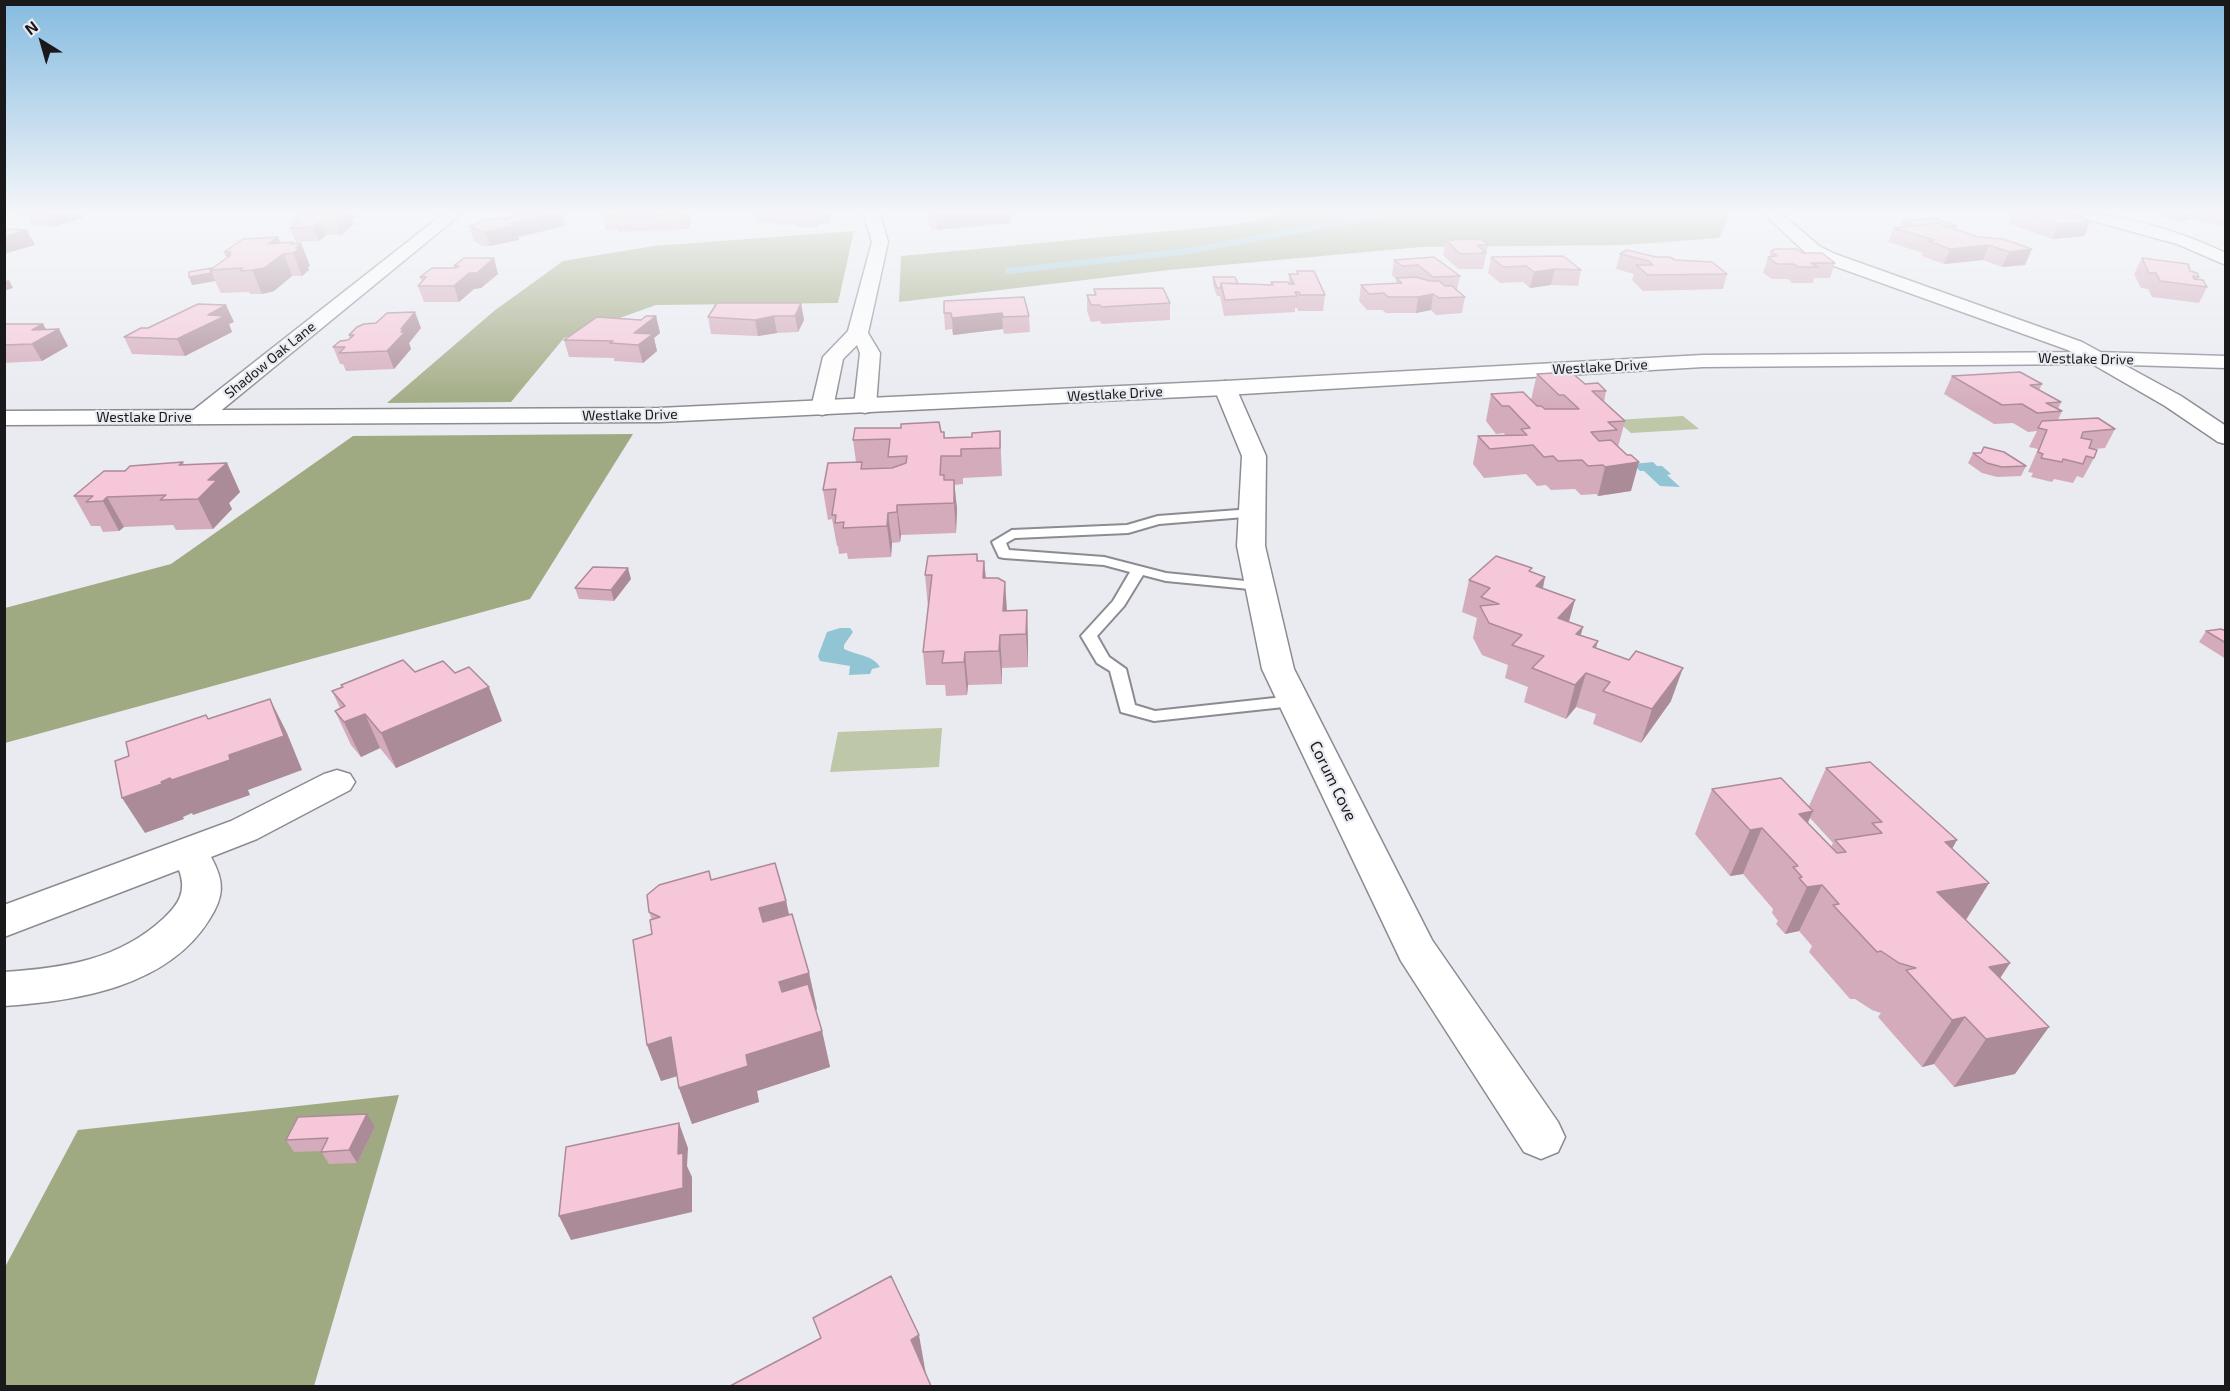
<!DOCTYPE html>
<style>
body{margin:0}
#map{position:relative;width:2230px;height:1391px;overflow:hidden;background:#e9ebf1;font-family:"Exo 2",sans-serif}
canvas{display:block}
.frame{position:absolute;inset:0;border:6px solid #19191b;pointer-events:none}
.north{position:absolute;left:12px;top:12px;width:60px;height:60px;-webkit-text-stroke:4px #e9ebf1;paint-order:stroke;rotate:323deg;font-size:16px;font-weight:700;line-height:24px;text-align:center;color:#19191b}
.north::after{content:'';display:block;margin:auto;width:21px;height:27px;background:#19191b;clip-path:polygon(50% 0,100% 100%,50% 72%,0 100%)}
</style>
<div id="map">
<canvas width="2230" height="1391"></canvas>
<div class="frame"></div>
<div class="north">N</div>
</div>
<script>
const ctx = document.querySelector('canvas').getContext('2d');
ctx.lineJoin = 'round';
function fill(path, color) {
  ctx.fillStyle = color;
  ctx.fill(path, 'evenodd');
}
function stroke(path, color, width, dash) {
  ctx.strokeStyle = color;
  ctx.lineWidth = width;
  ctx.lineCap = dash ? 'butt' : 'round';
  ctx.setLineDash(dash || []);
  ctx.stroke(path);
}
function write(font, color, halo, rows, align = 'center') {
  ctx.font = font + ' "Exo 2",sans-serif';
  ctx.lineWidth = 4.5;
  ctx.setLineDash([]);
  ctx.textBaseline = 'middle';
  ctx.strokeStyle = halo;
  ctx.fillStyle = color;
  for (const [text, x, y, turn = 0] of rows) {
    ctx.save();
    ctx.translate(x, y);
    ctx.rotate((+turn || 0) * Math.PI / 180);
    ctx.textAlign = isNaN(turn) ? turn : align;
    if (halo) ctx.strokeText(text, 0, 0);
    ctx.fillText(text, 0, 0);
    ctx.restore();
  }
}
const green = new Path2D(`
 M1683 416 1699 429 1631 433 1616 420Z
 M942 728 939 767 830 772 838 732Z`);
const forest = new Path2D(`
 M1284 214H1731L1719 238 1624 245 1421 247 1169 270 899 302 901 256 1232 225Z
 M854 231 838 303 656 305 564 338 511 402 387 403 494 311 563 261 653 246Z
 M633 434 530 599 5 743V608L171 564 353 436Z
 M399 1095 314 1386H5V1267L78 1130Z`);
const water = new Path2D(`
 M1653 462 1657 466H1662L1671 474 1667 475 1680 487 1660 486 1644 471H1640L1633 464Z
 M840 628H850L853 632 844 645V649C856 655 873 655 880 667L872 669 870 674 849 675 850 666 820 661 818 656 827 632Z`);
const stream = new Path2D(`
 M1008 271 1188 251 1387 214`);
const lane = new Path2D(`
 M1252 509 1257 510 1259 513 1257 516 1159 524 1128 533 1015 538 1006 543 1009 550 1104 557 1166 573 1265 583 1267 586 1260 590 1166 581 1143 575 1124 606 1097 636 1109 657 1126 669 1135 705 1155 711 1293 696 1299 697 1301 701 1299 705 1293 706 1154 721 1121 712 1110 671 1097 663 1081 636 1113 601 1130 572 1104 565 1004 558 999 557 992 542 1012 530 1127 525 1158 516Z`);
const street = new Path2D(`
 M443 214H461L207 422 199 424 191 422 187 417 191 412Z
 M864 214H880L888 242 868 333 880 353 876 406 873 411 865 413 857 411 854 406 860 353 857 345 843 359 833 408 830 413 822 415 814 413 811 408 823 357 848 331 872 242Z
 M1764 214H1782L1819 246 1835 254 2082 342 2181 396 2226 426V444L2218 442 2165 406 2068 350 1823 262 1807 254Z
 M2077 214C2128 214 2180 232 2226 253V265L2177 244 2079 217Z
 M1225 381 1233 383 1236 388 1266 456 1265 546 1294 669 1432 940 1558 1122 1565 1137 1558 1152 1541 1159 1524 1152 1401 961 1262 669 1237 546 1242 456 1214 388 1217 383Z
 M337 770 350 774 355 782 350 790 257 839 211 857C225 882 224 897 209 920 167 987 77 1001 4 1006V972C64 968 119 960 164 918 179 904 187 891 179 870L4 937V905L231 821 324 774Z`);
const secondary = new Path2D(`
 M2095 352 2226 356V368L2095 364 1703 367 1225 395 659 422 4 425V411L659 408 1225 381 1703 355Z`);
const wall = new Path2D(`
 M18 214H82L83 218 53 227 32 225 28 217 19 216Z
 M690 214 691 221 688 229 618 232 617 229 606 230 603 216Z
 M755 214H831L827 224H818L817 227H795V225H775V222H756Z
 M926 214H1011V223L938 230 932 229 926 217Z
 M2012 214H2085L2083 219 2084 236 2052 239 2008 223Z
 M2162 214H2226V227L2190 219 2179 222 2160 217Z
 M355 217 352 220 354 224 341 235H326L319 241 296 242 290 228 293 226 291 221Z
 M480 220 565 226 518 237 519 240 490 246H483L474 241 469 226 481 222Z
 M1903 221 1957 226 1955 229 1978 237 2003 239 2025 265 2002 267 1983 260 1944 264 1922 256 1923 253 1888 242 1894 228 1901 227Z
 M278 237 280 243 293 242 294 244 301 243 310 266 308 267 309 270 302 276H292L274 291 262 294H250L249 292 221 293 215 281 192 285 227 258 224 252Z
 M1446 240 1488 245 1483 269H1458L1443 255Z
 M1771 251 1803 253 1835 263 1830 278H1814L1813 283H1792L1788 279H1772L1763 273 1768 257H1769Z
 M1620 254 1675 260 1727 274 1723 289 1643 291 1632 280 1634 274 1616 269Z
 M1434 257 1460 276 1457 290 1465 297 1462 313 1436 315 1431 310 1416 313H1386L1382 310H1367L1359 301 1361 285 1396 283V279L1392 275 1394 260Z
 M1491 257 1581 270 1578 286 1551 285 1530 288 1523 282 1500 283 1488 273Z
 M464 258 498 274 481 288 474 289 459 302H424L418 286 422 282 420 277 455 268 454 266Z
 M2142 258 2190 271 2199 277 2198 279 2207 287 2199 303 2152 297 2148 289 2141 288 2134 274Z
 M1297 271 1325 295 1323 311H1298L1297 308H1295V312L1224 316 1220 296H1217L1213 285V277L1238 284 1271 285V282L1289 284V274H1297Z
 M1094 289 1170 303V320L1101 324 1100 321 1091 322 1087 311V295H1094Z
 M944 301 1029 316 1030 332 1004 334 1003 329 953 335 952 329 945 330 944 313Z
 M801 303 804 320 798 332 777 333 758 336 711 334 708 317Z
 M656 316 660 333 654 338 657 351 643 363 614 361V358L569 357 564 340Z
 M234 322 229 324 232 332 185 356 132 354 124 337Z
 M43 324 46 329 68 346 42 361 4 363V325Z
 M421 328 409 343 411 349 394 369 346 371 343 364H340L333 347 348 340 350 339 349 335Z
 M1537 374 1585 384 1606 391 1604 402 1625 421 1618 447 1631 491 1598 496 1596 494 1581 495 1575 489 1551 490 1546 485 1537 486 1526 474 1484 478 1473 464 1478 436 1505 435 1504 433 1496 434 1486 421 1491 394 1531 400Z
 M1952 376 2042 384 2039 390 2061 402 2058 409 2062 411 2058 420 2115 429 2105 448 2094 449V458L2083 478 2077 476 2073 483 2054 479 2052 482 2031 477 2033 473 2028 472 2038 449 2029 447 2037 431 2028 432 2013 423 1994 424 1944 394Z
 M1000 431 1002 476 963 478V484L954 485 957 509 956 533 901 535 900 542 892 543 891 557 848 559 847 553 839 554 838 546H837L832 519 828 520 823 490 856 462 853 440 944 432 945 438 972 437Z
 M1973 453 2026 466 2021 476 1997 477 1982 473 1968 463Z
 M183 462 184 465 227 463 240 492 229 503 232 509 213 529 176 530 173 525 124 527 119 531 103 532 100 526H91L74 496 125 471Z
 M977 554 978 561H984L986 578 1005 582 1007 611 1027 610 1028 643V667L1002 668V684L968 685 967 695 946 696 945 685H926L923 652 928 607 925 575Z
 M1531 572 1545 577 1543 589 1580 635 1596 648 1671 701 1641 743 1593 724 1596 714 1576 707 1566 719 1524 702 1528 687 1505 678 1508 665 1482 655 1473 638 1477 618 1462 612 1469 580Z
 M631 579 614 601 579 599 575 588Z
 M2206 631H2226V659L2199 642Z
 M415 672 502 721 396 768 380 748 361 757 351 745 335 711 340 708 332 691Z
 M1826 768 1952 849 1989 883 1966 920 2010 963 2000 978 2015 1074 1954 1087 1934 1064 1922 1067 1878 1017 1881 1013 1872 1010 1855 999H1850L1809 952 1812 946 1799 931 1785 934 1776 924 1778 921 1772 913 1773 909 1743 874 1730 876 1695 834 1712 789 1809 806ZM1810 818 1833 843 1831 847 1808 823Z
 M709 871 711 880 786 901 789 915 809 973 817 1009 816 1010 822 1031 830 1067 757 1091 759 1102 692 1124 679 1088 677 1076 661 1081 647 1045 652 920 649 912Z
 M375 1127 357 1163 329 1164 321 1151 294 1152 286 1140Z`);
const shadedWall = new Path2D(`
 M46 214H82L83 218 53 227Z
 M343 214H354L355 217 352 220 354 224 341 235 336 220Z
 M551 214H562L565 226 518 237 519 240 490 246 486 232 510 223Z
 M685 214H690L691 221 688 229Z
 M815 214H817L818 224 817 227Z
 M826 214H831L827 224Z
 M957 214H1011V223L938 230 937 216Z
 M2085 214 2081 222H2090L2084 236 2052 239 2058 224 2074 215Z
 M2183 214H2193L2190 219 2179 222Z
 M321 221 326 235 319 241 313 227Z
 M27 230 35 245 4 254V237Z
 M278 237 292 276 274 291 262 294 252 270 268 244Z
 M293 242 296 248 301 243 310 266 308 267 309 270 302 276 293 253 291 244Z
 M1989 245 1983 260 1944 264 1950 249Z
 M2032 249 2025 265 2002 267 2009 252Z
 M494 258 498 274 481 288 474 289 459 302 454 286 469 273Z
 M1555 269 1551 285 1530 288 1534 272Z
 M212 273 215 281 192 285 189 277Z
 M9 280 13 288 4 291V281Z
 M1433 294 1431 310 1416 313 1418 297Z
 M801 303 804 320 798 332 795 316Z
 M226 305 234 322 229 324 232 332 185 356 177 339 208 315Z
 M415 312 421 328 409 343 411 349 394 369 387 351 401 329Z
 M1002 313 1003 329 953 335 952 318Z
 M656 316 660 333 654 338 657 351 643 363 638 345 634 333Z
 M774 316 777 333 758 336 755 320Z
 M43 324 49 335 59 329 68 346 42 361 32 344V330Z
 M1639 462 1631 491 1598 496 1605 467Z
 M227 463 240 492 229 503 232 509 213 529 198 499 208 480Z
 M954 480 957 509 956 533 954 503Z
 M107 497 124 527 119 531 103 501Z
 M897 505 901 535 900 542 897 512Z
 M888 513 892 543 891 557 887 526Z
 M984 561 987 592 983 578Z
 M628 568 631 579 614 601 611 590Z
 M1545 577 1538 608 1536 586Z
 M1005 582 1007 614 1003 611Z
 M1575 600 1566 632 1558 618Z
 M1027 610 1028 643V667L1026 634Z
 M1583 627 1574 660 1576 634Z
 M1000 635 1002 668V684L999 651Z
 M1598 641 1588 674 1586 673 1576 707 1566 719 1575 685 1593 647Z
 M965 652 968 685 967 695 964 662Z
 M1683 668 1671 701 1641 743 1652 709Z
 M489 687 502 721 396 768 381 733Z
 M270 699 287 733 302 770 248 790 250 795 193 815 192 813 183 817 184 819 145 833 122 798 161 782 229 755Z
 M365 714 380 748 361 757 344 722Z
 M1813 811 1792 857 1799 814Z
 M1762 828 1743 874 1730 876 1750 830Z
 M1957 840 1931 887 1945 842Z
 M1989 883 1960 929 1937 892Z
 M1822 885 1799 931 1785 934 1807 887Z
 M786 901 794 937 768 944 759 908Z
 M2010 963 1979 1010 1989 967Z
 M809 973 817 1009 788 1018 779 982Z
 M1965 1017 1934 1064 1922 1067 1952 1020Z
 M2049 1027 2015 1074 1954 1087 1986 1039Z
 M822 1031 830 1067 757 1091 759 1102 692 1124 679 1088 746 1055Z
 M671 1037 684 1074 661 1081 647 1045Z
 M367 1114 375 1127 357 1163 349 1150Z
 M679 1123 688 1148 687 1166 692 1177V1212L571 1240 559 1216 678 1154Z
 M919 1335 927 1380 911 1340Z`);
const building = new Path2D(`
 M300 214H343L336 220 321 221 313 227 290 228 302 220 291 221Z
 M521 214H551L510 223 515 226 486 232 479 231 469 226 482 222 480 220 508 218Z
 M603 214H685L615 218 616 215 603 216Z
 M931 214H957L937 216Z
 M2029 214H2079L2074 215 2090 222 2058 224Z
 M1934 218 1957 226 1948 227 1938 223 1915 226 1903 221Z
 M1938 223 1978 237 2003 239 2032 249 2009 252 1989 245 1950 249 1928 241 1935 240 1894 228Z
 M4 229 27 230 4 237Z
 M278 237 268 244 293 242 291 244 301 243 296 248H300L293 253 283 254 264 268 252 270 240 271 243 268 210 270 231 255H226L231 252H224L243 239Z
 M1481 239 1488 245H1477L1486 253 1460 254 1446 240Z
 M1775 249H1797L1803 253H1822L1835 263H1811L1818 267H1798L1793 264H1777L1768 257 1777 256 1771 251Z
 M1627 250 1656 257H1670L1675 260 1712 262 1727 274 1648 275 1636 265H1653L1649 261 1620 254Z
 M1563 256 1581 270 1555 269 1534 272 1526 266 1503 267 1491 257Z
 M1434 257 1460 276 1433 277 1418 265 1402 266 1394 260Z
 M464 258H494L477 273H469L454 286H418L426 277H420L432 268H455L459 266H454Z
 M2142 258 2188 264 2190 271 2197 273 2199 277 2193 276 2194 279 2203 280 2207 287 2160 281 2156 273H2149Z
 M212 268 210 270 212 273 189 277V272Z
 M1297 271H1314L1325 295H1300L1299 292H1295L1297 296 1225 300 1221 283 1273 285 1271 282H1288L1289 284H1294L1289 274H1298Z
 M1213 277H1235L1238 284 1221 283V288H1217Z
 M1416 277 1430 281H1439L1445 286H1452L1465 297 1439 298 1433 294 1418 297H1388L1384 293 1369 294 1361 285 1402 283 1396 278Z
 M1163 288 1170 303 1101 307 1100 305H1091L1087 295H1096L1094 289Z
 M1024 297 1029 316 1003 317 1002 313 952 318 951 313H944V301Z
 M717 303H801L795 316H774L755 320 708 317Z
 M198 304 226 305 208 315 225 316 177 339 124 337 141 328H148Z
 M415 312 401 329H404L401 332H405L387 351 339 353 345 347H333L340 341 348 340 354 335H349L357 327 364 324 376 323 387 313Z
 M646 316H656L634 333 653 334 638 345 610 343 613 341 564 340 597 317 641 320Z
 M6 324H43L32 330 59 329 32 344 4 345V325Z
 M1571 372 1585 384 1598 383 1606 391H1592L1625 421 1608 422 1617 430 1591 432 1599 441 1611 440 1627 455H1631L1639 462 1605 467 1603 465 1588 466 1582 460 1558 461 1553 456 1544 457 1533 445 1490 449 1478 436 1527 435 1521 429 1530 428 1509 406H1502L1491 394 1523 392 1537 406H1541L1545 409H1579L1564 395H1559L1537 374Z
 M2020 372 2042 384 2030 385 2061 402 2046 403 2062 411 2037 413 2022 404 2002 405 1952 376Z
 M2098 418 2115 429 2083 432 2081 438 2092 440 2089 448 2097 450 2094 458 2086 456 2083 464 2063 459 2062 462 2041 458 2043 454 2038 452 2047 430 2038 428 2042 421Z
 M939 422 941 432H944V438L972 437V433L1000 431V448L961 449V456H941L940 475H944V480H954V503L897 505V512L888 513 887 526 843 528 844 522 835 523 836 515H832L836 489 823 490 828 463 862 462 861 469 892 468 906 463 907 456 888 457 890 439 853 440 855 428H901V424Z
 M1984 447 2004 452 2026 466 2002 467 1987 463 1973 453H1981Z
 M183 462 179 465 227 463 208 480H217L198 499 160 500 166 495 107 497 103 501 86 502 93 496H74L104 471H125L130 466Z
 M977 554V561H984L983 578H998L1005 582 1003 611 1027 610 1026 634 1000 635 999 651 965 652 964 662 942 663 944 651 923 652 932 575H925L928 556Z
 M1496 556 1532 568 1529 571 1545 577 1536 586 1575 600 1558 618 1583 627 1576 634 1598 641 1593 647 1629 660 1636 651 1683 668 1652 709 1603 691 1610 682 1586 673 1575 685 1532 668 1544 656 1512 645 1522 635 1489 623 1480 606 1499 604 1481 597 1490 588 1469 580Z
 M593 567 628 568 611 590 575 588Z
 M2221 629 2226 631V643L2206 631Z
 M403 660 415 672 443 661 455 673 469 667 489 687 381 733 365 714 344 722 335 711 345 706 332 691 343 687 341 685Z
 M270 699 284 736 229 755 230 760 172 780 170 778 161 782 162 784 122 798 115 761 129 756 126 742 206 715 208 719Z
 M1870 762 1957 840 1945 842 1989 883 1937 892 2010 963 1989 967 2049 1027 1986 1039 1965 1017 1952 1020 1906 970 1916 968 1899 963 1881 951 1877 952 1833 905 1839 904 1822 885 1807 887 1799 878 1802 877 1793 867 1798 866 1762 828 1750 830 1712 789 1781 778 1813 811 1799 814 1837 853 1846 852 1835 840 1882 833 1872 823 1882 822 1826 768Z
 M775 863 786 901 759 908 763 922 792 914 809 973 779 982 782 992 808 984 822 1031 746 1055 748 1066 679 1088 671 1037 647 1045 633 940 652 934 650 920 660 917 649 912 647 895 659 885 709 871 711 880Z
 M367 1114 349 1150 321 1152 328 1138 286 1140 298 1117Z
 M679 1123 678 1154 683 1153V1188L559 1216 566 1147Z
 M891 1276 919 1335 911 1340 931 1386H730L821 1338 813 1318Z`);
const farStreetnames = [
 ["Westlake Drive",2086,359,1],
 ["Shadow Oak Lane",270,360,-39],
 ["Westlake Drive",1600,367,-3],
 ["Westlake Drive",1115,394,-3],
 ["Westlake Drive",630,415,-1],
 ["Westlake Drive",144,417]
];
const streetNames = [
 ["Corum Cove",1333,781,64]
];
fill(green, '#bec7a7');
fill(forest, '#a0aa82');
fill(water, '#92c5d4');
stroke(stream, '#92c5d4', 6);
stroke(lane, '#8a8c92', 4);
stroke(street, '#8a8c92', 3);
stroke(secondary, '#8a8c92', 3);
fill(lane, '#fff');
fill(street, '#fff');
fill(secondary, '#fff');
fill(wall, '#d4abbb');
fill(shadedWall, '#ac8b98');
fill(building, '#f6c7d9');
stroke(building, '#ac8b98', 1.5);
const sky = ctx.createLinearGradient(0, 0, 0, 409);
sky.addColorStop(0, '#85bbe0');
sky.addColorStop(0.52, '#f5f6f9');
sky.addColorStop(1, '#f5f6f900');
ctx.fillStyle = sky;
ctx.fillRect(0, 0, 2230, 409);
write('14px', '#19191b', '#e9ebf1', farStreetnames);
write('16px', '#19191b', '#e9ebf1', streetNames);
</script>
